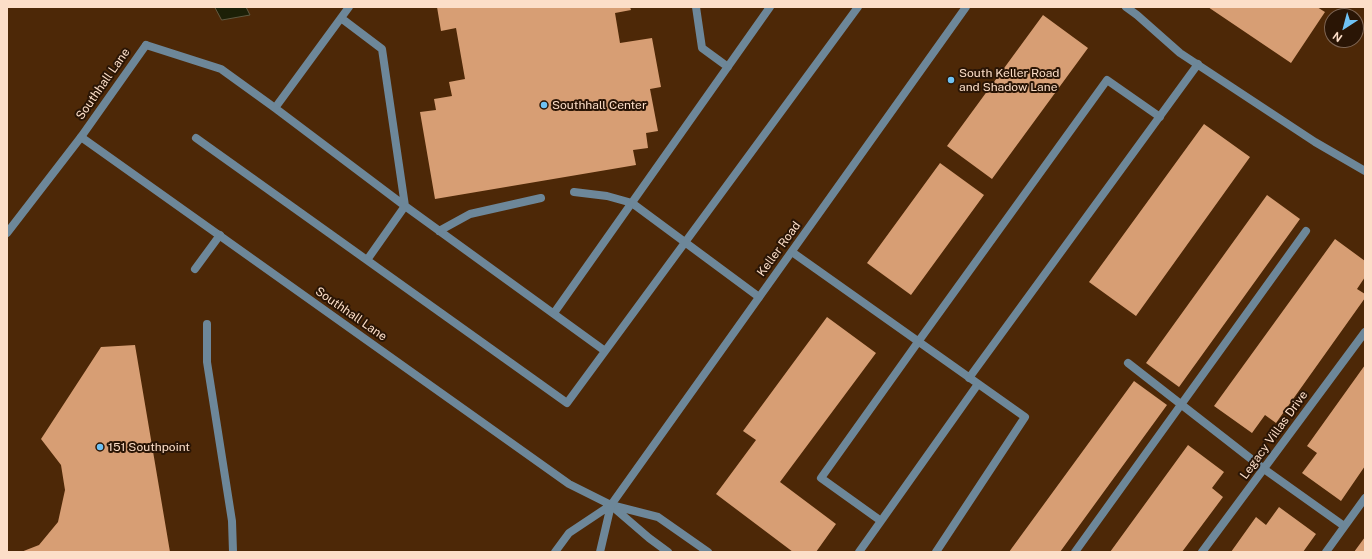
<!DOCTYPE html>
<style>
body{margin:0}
#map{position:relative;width:1372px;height:559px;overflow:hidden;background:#4d2807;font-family:"Public Sans",sans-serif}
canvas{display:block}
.frame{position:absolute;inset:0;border:8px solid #fcdec8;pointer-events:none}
.north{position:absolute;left:1324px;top:8px;width:40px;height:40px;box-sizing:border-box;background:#2a1505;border:1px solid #7e6553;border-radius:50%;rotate:216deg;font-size:11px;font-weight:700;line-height:16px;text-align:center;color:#fcdec8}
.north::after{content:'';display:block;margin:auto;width:14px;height:18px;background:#6fc2f4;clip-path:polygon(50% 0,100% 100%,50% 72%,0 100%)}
</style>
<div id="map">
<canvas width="1372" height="559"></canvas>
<div class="frame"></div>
<div class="north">N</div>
</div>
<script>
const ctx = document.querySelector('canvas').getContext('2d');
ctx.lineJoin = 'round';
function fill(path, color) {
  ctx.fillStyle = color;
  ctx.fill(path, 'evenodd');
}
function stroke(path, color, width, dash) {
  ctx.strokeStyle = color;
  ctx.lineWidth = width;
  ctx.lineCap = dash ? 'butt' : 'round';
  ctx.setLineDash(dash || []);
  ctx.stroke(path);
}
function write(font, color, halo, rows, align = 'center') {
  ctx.font = font + ' "Public Sans",sans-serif';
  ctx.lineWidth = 4;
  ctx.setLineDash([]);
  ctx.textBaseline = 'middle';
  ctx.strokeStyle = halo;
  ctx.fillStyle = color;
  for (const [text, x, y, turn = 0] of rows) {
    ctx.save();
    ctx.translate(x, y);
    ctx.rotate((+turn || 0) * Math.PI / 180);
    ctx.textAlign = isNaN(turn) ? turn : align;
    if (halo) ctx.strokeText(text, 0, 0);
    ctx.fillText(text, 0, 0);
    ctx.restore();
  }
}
const water = new Path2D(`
 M215 7H246L250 15 222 20Z`);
const building = new Path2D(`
 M437 7H630L631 10 615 13 620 43 652 38 661 87 650 89 658 131 646 133 648 148 633 150 636 165 435 199 420 112 436 110 434 99 452 96 449 82 465 79 456 28 441 31Z
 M1208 7H1317L1325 12 1291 63Z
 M1043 15 1088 48 992 179 947 146Z
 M1204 124 1250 157 1136 316 1089 282Z
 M940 163 984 195 911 295 867 263Z
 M1267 195 1300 219 1179 387 1146 363Z
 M1335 239 1365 261V277L1357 289 1365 294V298L1276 423 1265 415 1252 433 1214 406Z
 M827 317 876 353 780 482 836 524 816 552H793L716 494 756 440 743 431Z
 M135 345 170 552H21L39 545 58 522 65 490 61 465 41 439 101 347Z
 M1365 365V466L1341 501 1302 473 1317 453 1307 446Z
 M1134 381 1167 405 1060 552H1009Z
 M1188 445 1224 472 1212 488 1223 497 1182 552H1110Z
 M1279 507 1316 534 1303 552H1231L1256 517 1266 525Z
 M1365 537V552H1354Z`);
const service = new Path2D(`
 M696 7 702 48 728 67
 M1126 7 1137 15 1180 53 1315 142 1365 171
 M341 18 382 49 405 206 367 260
 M146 45 221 69 275 108 405 206 605 351
 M275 108 349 7
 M196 138 567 403 858 7
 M574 192 607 196 632 203 759 297
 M439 231 470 214 541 198
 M792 252 1025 417 936 552
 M195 269 220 235
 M554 313 770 7
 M207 324V362L232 521 233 552
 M1128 363 1264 469 1344 526
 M969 378 1198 64
 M978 384 881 521 821 478 918 342 1107 80 1160 117
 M859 552 881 521
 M1075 552 1306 231
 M1326 552 1365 498`);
const minor = new Path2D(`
 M81 137 146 45
 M611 505 658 517 708 552
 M613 507 649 538 668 552
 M1202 552 1365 332`);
const tertiary = new Path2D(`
 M7 233 81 137 569 484 611 505
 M555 552 569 533 611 505
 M600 552 611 505 966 7`);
const markers = [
 [951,80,4,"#6fc2f4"],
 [544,105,4,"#6fc2f4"],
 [100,447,4,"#6fc2f4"]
];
const poiNames = [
 ["South Keller Road",959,73],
 ["and Shadow Lane",959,87],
 ["Southhall Center",552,105],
 ["151 Southpoint",108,447]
];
const streetNames = [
 ["Southhall Lane",103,84,-55],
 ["Keller Road",779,249,-54],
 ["Southhall Lane",351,314,35],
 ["Legacy Villas Drive",1274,435,-54]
];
fill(water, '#1c2007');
stroke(water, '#5f5941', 1);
fill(building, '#d79e74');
stroke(service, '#6d8799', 8);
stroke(minor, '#6d8799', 8);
stroke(tertiary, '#6d8799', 8);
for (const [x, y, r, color] of markers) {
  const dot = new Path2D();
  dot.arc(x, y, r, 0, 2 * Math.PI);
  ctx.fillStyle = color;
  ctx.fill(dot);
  stroke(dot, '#2a1505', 1.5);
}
write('12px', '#fcdec8', '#2a1505', poiNames, 'left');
write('12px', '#fcdec8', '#2a1505', streetNames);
</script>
